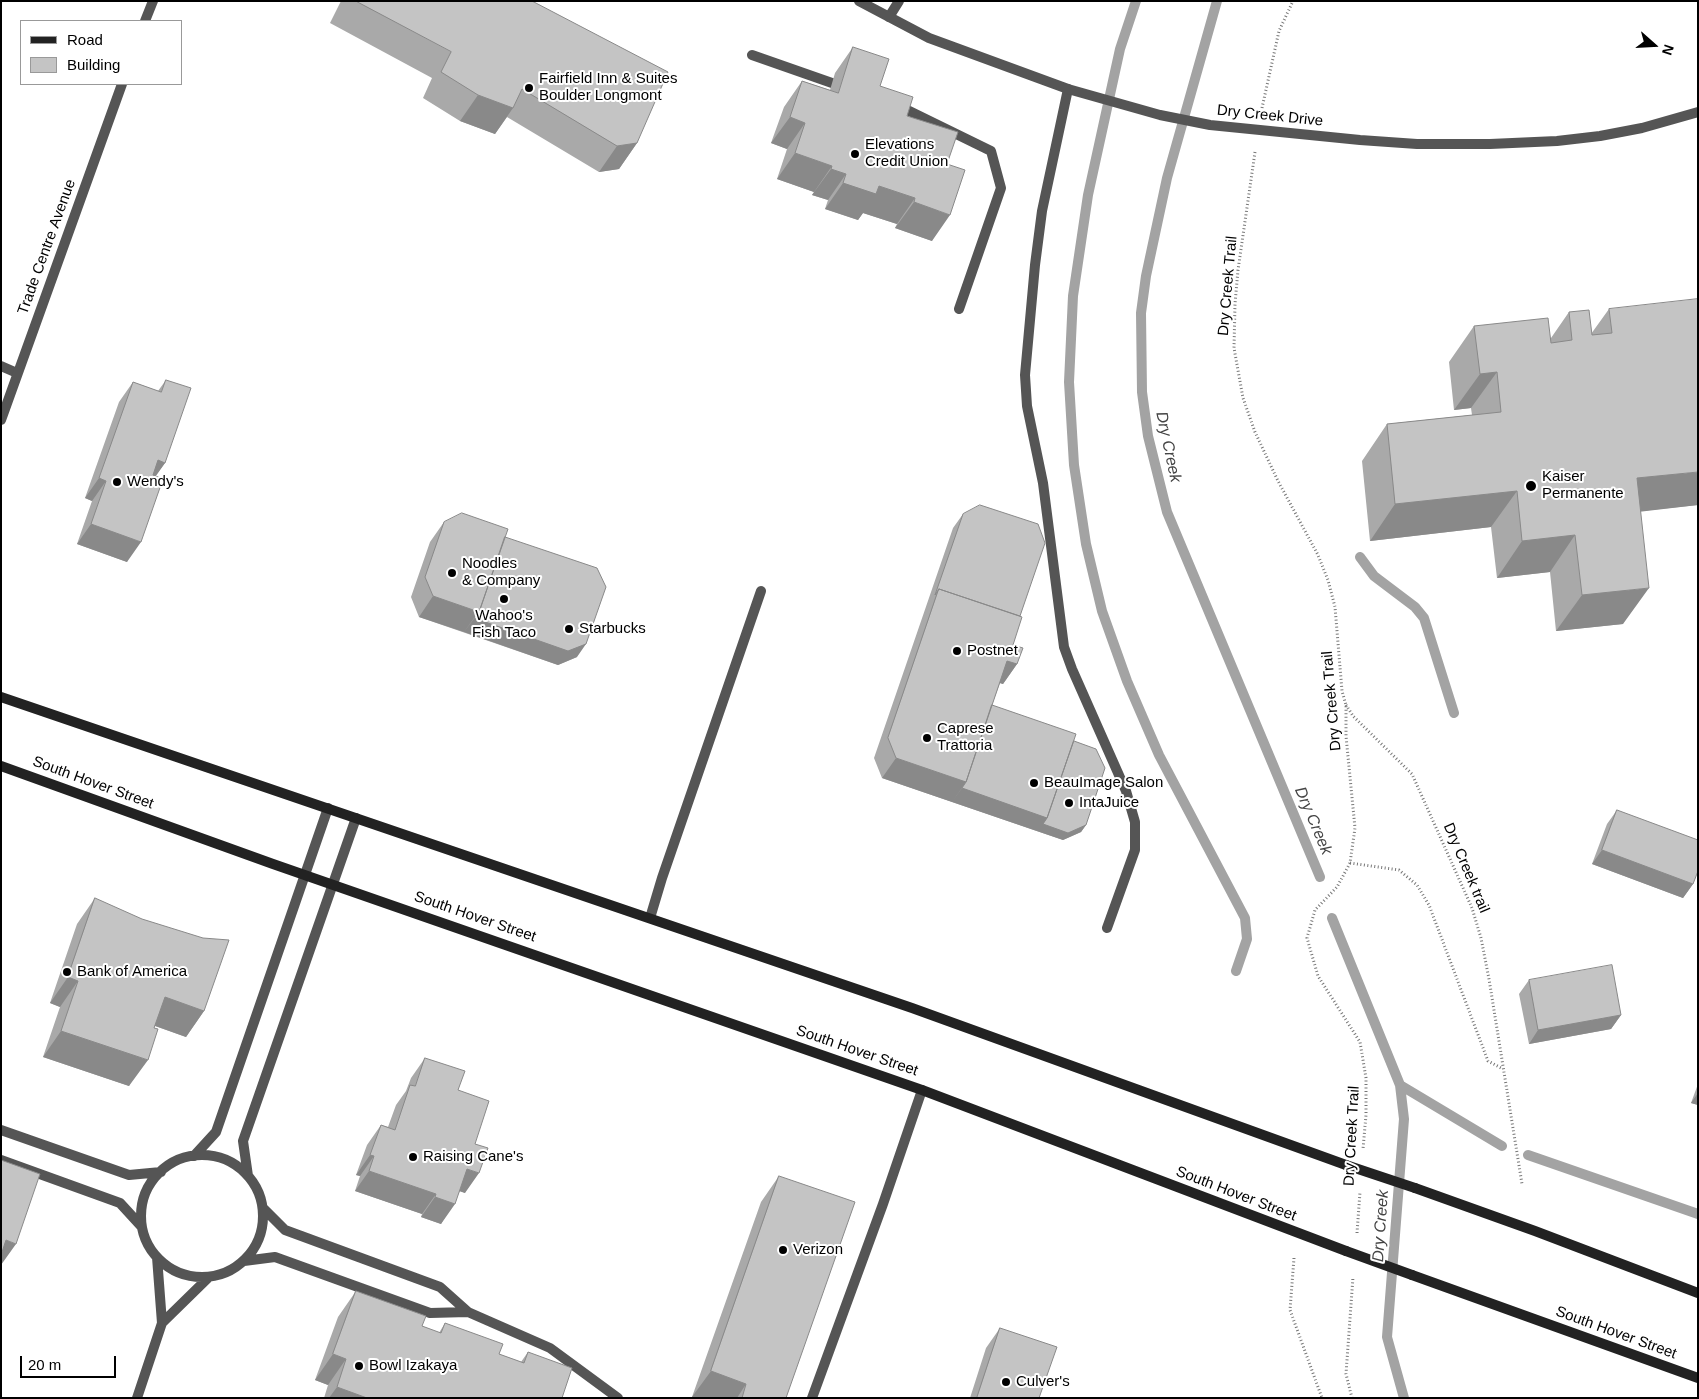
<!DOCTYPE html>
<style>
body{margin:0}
#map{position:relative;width:1699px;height:1399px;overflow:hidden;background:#fff;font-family:Helvetica,sans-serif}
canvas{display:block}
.frame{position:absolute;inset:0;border:2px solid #000;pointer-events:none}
.legend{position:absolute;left:20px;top:20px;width:162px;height:65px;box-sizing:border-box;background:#fff;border:1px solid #999;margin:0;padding:6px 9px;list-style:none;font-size:15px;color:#000}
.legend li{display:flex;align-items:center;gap:10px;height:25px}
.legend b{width:25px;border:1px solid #999}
.north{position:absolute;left:1629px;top:20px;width:50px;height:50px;-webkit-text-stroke:4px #fff;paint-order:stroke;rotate:109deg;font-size:14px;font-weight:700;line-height:20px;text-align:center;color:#000}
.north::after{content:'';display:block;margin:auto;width:18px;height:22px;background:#000;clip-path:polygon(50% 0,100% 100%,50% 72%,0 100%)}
.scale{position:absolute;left:20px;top:1356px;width:96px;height:22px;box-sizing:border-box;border:2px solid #000;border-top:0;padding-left:6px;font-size:15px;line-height:18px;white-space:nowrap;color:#000;-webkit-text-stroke:4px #fff;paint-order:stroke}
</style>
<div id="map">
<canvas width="1699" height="1399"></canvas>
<div class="frame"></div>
<ul class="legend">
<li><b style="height:6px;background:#222"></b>Road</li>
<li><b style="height:14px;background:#c4c4c4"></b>Building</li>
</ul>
<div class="north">N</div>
<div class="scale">20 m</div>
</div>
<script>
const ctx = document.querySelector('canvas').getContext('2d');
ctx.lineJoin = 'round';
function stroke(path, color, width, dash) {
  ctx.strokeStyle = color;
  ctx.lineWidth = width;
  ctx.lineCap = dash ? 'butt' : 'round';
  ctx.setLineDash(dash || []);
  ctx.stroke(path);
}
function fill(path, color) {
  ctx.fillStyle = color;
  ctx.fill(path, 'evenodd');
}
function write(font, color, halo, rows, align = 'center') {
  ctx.font = font + ' Helvetica,sans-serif';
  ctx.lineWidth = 4;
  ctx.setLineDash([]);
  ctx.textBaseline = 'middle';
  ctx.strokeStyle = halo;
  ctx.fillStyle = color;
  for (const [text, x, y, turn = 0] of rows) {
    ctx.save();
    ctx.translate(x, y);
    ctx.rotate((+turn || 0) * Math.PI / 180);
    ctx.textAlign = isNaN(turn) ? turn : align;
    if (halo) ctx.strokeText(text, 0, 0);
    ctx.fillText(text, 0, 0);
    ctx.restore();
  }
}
const stream = new Path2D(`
 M1136 1 1120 49 1088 195 1073 296 1069 382 1074 465 1086 544 1102 611 1127 681 1159 755 1245 918 1247 939 1236 971
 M1217 1 1167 178 1146 276 1141 313 1142 392 1148 436 1167 512 1320 877
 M1360 557 1374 576 1415 607 1424 618 1454 713
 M1332 918 1400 1085 1404 1119 1387 1337 1404 1398
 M1400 1085 1502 1146
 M1528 1155 1698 1214`);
const path = new Path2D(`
 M1262 108 1279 31 1293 1
 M1255 152 1238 270 1235 304 1234 348 1243 398 1255 432 1278 481 1318 555 1328 580 1335 607 1342 691 1346 705V736L1355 828 1350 863 1337 887 1315 910 1307 938 1318 976 1360 1042 1366 1078V1115L1363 1149
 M1346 705 1353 716 1412 774 1472 908 1481 938 1489 979 1522 1184
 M1350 863 1399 870 1417 885 1429 905 1488 1061 1503 1069
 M1357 1233 1360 1192
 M1294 1258 1290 1310 1322 1398
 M1352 1398 1346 1374 1353 1277`);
const lane = new Path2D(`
 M889 17 899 1
 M752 55 832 83
 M1068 89 1042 211 1035 265 1025 375 1027 406 1043 483 1064 647 1072 669 1126 791 1135 822V850L1107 928
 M897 105 991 151 1001 188 959 309
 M1 366 17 373
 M650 918 662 878 761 591
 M1 1130 129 1175 161 1172
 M141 1216a61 61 0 1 1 122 0a61 61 0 1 1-122 0Z
 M194 1156 216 1132 328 808
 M1 1160 120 1203 142 1227
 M248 1176 243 1141 356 818
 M263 1208 285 1230 440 1287 468 1312 550 1348 618 1398
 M244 1261 275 1257 430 1313 468 1312
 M162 1323 209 1277
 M137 1398 162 1323 157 1257
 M812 1398 883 1204 922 1090`);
const street = new Path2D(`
 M859 1 929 38 1068 89 1160 115 1210 125 1360 140 1417 144H1490L1557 141 1600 136 1642 128 1698 112
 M145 21 153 1
 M1 420 122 84`);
const secondary = new Path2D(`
 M1 697 912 1008 1346 1165
 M1 766 273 864 922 1090 1346 1251
 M1415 1188 1535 1231 1698 1293
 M1412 1275 1698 1378`);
const secondaryBridge = new Path2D(`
 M1346 1165 1415 1188
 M1346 1251 1412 1275`);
const wall = new Path2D(`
 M341 1H532L637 143 619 169 599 172 507 117 495 134 460 121 423 98 432 78 330 23Z
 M853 47 880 86 907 116 947 164 932 241 895 228 897 224 863 213 858 220 825 209 828 200 812 195 814 192 777 179 787 149 771 143 784 107 802 81 830 90 835 73Z
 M1609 309 1698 505 1641 511 1623 624 1556 631 1550 572 1497 578 1491 527 1370 541 1362 461 1387 424 1472 415 1471 408 1454 410 1449 362 1474 326 1551 338 1569 312 1591 334Z
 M166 380 165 463 155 476 127 562 77 544 92 501 85 498 119 402 133 382 158 391Z
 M963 514 1020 616 1013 645 1017 664 1003 684 1000 683 992 705 1074 741 1086 825 1081 832 1063 840 882 778 874 758 953 528Z
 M444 522 505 537 577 657 558 665 419 617 411 597 430 542Z
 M1617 810 1693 884 1683 898 1592 864 1607 824Z
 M95 898 204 1011 186 1037 155 1026 129 1086 43 1057 60 1007 50 1003 77 924Z
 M1529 980 1621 1015 1611 1029 1529 1044 1519 994Z
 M425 1058 458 1090 475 1144 465 1193 460 1191 441 1224 421 1217 422 1214 355 1191 360 1176 356 1175 367 1145 381 1125 388 1127 396 1105 406 1091 411 1078Z
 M1698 1084V1105L1691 1103Z
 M779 1176 786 1398H694L692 1397 761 1202Z
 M356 1291 422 1326 439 1333 445 1323 499 1354 521 1362 528 1352 562 1398H324L328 1385 315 1380 338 1317Z
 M1000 1328 1039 1398H970L986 1348Z`);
const shadedWall = new Path2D(`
 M478 95 513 108 495 134 460 121Z
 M790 117 805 123 787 149 771 143Z
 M637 143 619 169 599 172 617 146Z
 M795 153 832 166 814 192 777 179Z
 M831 169 846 174 828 200 812 195Z
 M843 183 879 186 915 198 897 224 863 213 858 220 825 209Z
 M914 202 950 215 932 241 895 228Z
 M1497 372 1471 408 1454 410 1480 374Z
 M158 460 165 463 151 483 144 480Z
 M1698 472V505L1612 515 1637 478Z
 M99 478 106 481 92 501 85 498Z
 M1517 491 1491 527 1370 541 1395 504Z
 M91 524 141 542 127 562 77 544Z
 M1575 535 1550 572 1497 578 1522 541Z
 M1649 588 1623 624 1556 631 1582 595Z
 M433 596 479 612 464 632 419 617Z
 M474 618 586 644 577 657 558 665 464 632Z
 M1007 661 1017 664 1003 684 993 681Z
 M896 758 966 782 952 802 882 778Z
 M962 788 1086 825 1081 832 1063 840 952 802Z
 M1602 850 1693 884 1683 898 1592 864Z
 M68 977 78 981 60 1007 50 1003Z
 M165 997 204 1011 186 1037 147 1023Z
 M1621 1015 1611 1029 1529 1044 1538 1030Z
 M61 1031 148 1060 129 1086 43 1057Z
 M1698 1093V1105L1691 1103Z
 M370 1155 374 1156 360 1176 356 1175Z
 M467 1169 479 1173 465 1193 453 1189Z
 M369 1171 436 1194 422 1214 355 1191Z
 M435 1197 455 1204 441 1224 421 1217Z
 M6 1240 16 1244 1 1265V1247Z
 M333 1354 346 1359 328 1385 315 1380Z
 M711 1371 746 1384 737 1398 692 1397Z
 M337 1387 367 1398H329Z`);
const building = new Path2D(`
 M356 1H532L668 72 637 143 617 146 522 89 513 108 478 95 441 72 451 52Z
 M853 47 889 59 880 86 913 97 907 116 958 132 947 164 965 170 950 215 914 202 915 198 879 186 876 194 843 183 846 174 831 169 832 166 795 153 805 123 790 117 802 81 838 93Z
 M1698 299V472L1637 478 1649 588 1582 595 1575 535 1522 541 1517 491 1395 504 1387 424 1501 412 1497 372 1480 374 1474 326 1548 318 1551 343 1572 340 1569 312 1589 310 1592 335 1612 333 1609 309Z
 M166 380 191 388 165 463 158 460 153 475 163 479 141 542 91 524 106 481 99 478 133 382 161 392Z
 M980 505 1038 524 1045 543 1020 616 939 589 935 595 963 514Z
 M462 513 508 529 479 612 433 596 425 577 444 522Z
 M505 537 597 568 606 587 586 644 568 651 474 618 479 612Z
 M939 589 1022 617 1013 645 1023 648 1017 664 1007 661 966 782 896 758 888 738Z
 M992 705 1076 734 1047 818 962 788 966 782Z
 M1074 741 1096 749 1105 768 1086 825 1068 833 1043 824 1047 818Z
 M1617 810 1698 840V871L1693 884 1602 850Z
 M95 898 142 919 203 938 229 940 204 1011 165 997 154 1028 158 1029 148 1060 61 1031 78 981 68 977Z
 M1612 965 1621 1015 1538 1030 1529 980Z
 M425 1058 465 1071 458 1090 489 1101 475 1144 488 1148 479 1173 467 1169 455 1204 435 1197 436 1194 369 1171 374 1156 370 1155 381 1125 395 1130 410 1085 415 1086Z
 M1 1160 40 1174 16 1244 6 1240 1 1255Z
 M779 1176 855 1202 786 1398H742L746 1384 711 1371Z
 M356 1291 426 1316 422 1326 441 1333 445 1323 503 1344 499 1354 524 1363 528 1352 572 1368 562 1398H367L337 1387 346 1359 333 1354Z
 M1000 1328 1057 1347 1039 1398H977Z`);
const markers = [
 [529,88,5,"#000"],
 [855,154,5,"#000"],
 [117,482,5,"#000"],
 [1531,486,6,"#000"],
 [452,573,5,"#000"],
 [504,599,5,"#000"],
 [569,629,5,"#000"],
 [957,651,5,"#000"],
 [927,738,5,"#000"],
 [1034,783,5,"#000"],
 [1069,803,5,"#000"],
 [67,972,5,"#000"],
 [413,1157,5,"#000"],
 [783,1250,5,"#000"],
 [359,1366,5,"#000"],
 [1006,1382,5,"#000"]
];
const poiNames = [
 ["Fairfield Inn & Suites",539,79],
 ["Boulder Longmont",539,96],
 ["Elevations",865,145],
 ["Credit Union",865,162],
 ["Kaiser",1542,477],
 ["Permanente",1542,494],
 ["Wendy's",127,482],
 ["Noodles",462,564],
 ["& Company",462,581],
 ["Wahoo's",504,616,"center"],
 ["Fish Taco",504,633,"center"],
 ["Starbucks",579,629],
 ["Postnet",967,651],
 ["Caprese",937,729],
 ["Trattoria",937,746],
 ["BeauImage Salon",1044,783],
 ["IntaJuice",1079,803],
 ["Bank of America",77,972],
 ["Raising Cane's",423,1157],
 ["Verizon",793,1250],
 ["Bowl Izakaya",369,1366],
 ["Culver's",1016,1382]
];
const streetNames = [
 ["Dry Creek Drive",1270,116,6],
 ["Trade Centre Avenue",47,247,-70],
 ["Dry Creek Trail",1228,286,-85],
 ["Dry Creek Trail",1332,701,-95],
 ["South Hover Street",93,783,20],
 ["Dry Creek trail",1466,868,67],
 ["South Hover Street",475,917,19],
 ["South Hover Street",857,1051,19],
 ["Dry Creek Trail",1352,1136,-87],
 ["South Hover Street",1236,1194,21],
 ["South Hover Street",1616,1333,20]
];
const waterNames = [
 ["Dry Creek",1168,447,78],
 ["Dry Creek",1313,821,67],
 ["Dry Creek",1381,1226,-86]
];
stroke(stream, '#a3a3a3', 10);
stroke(path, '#777', 3, [1, 2.5]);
stroke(lane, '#555', 10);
stroke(street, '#555', 10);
stroke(secondary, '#222', 10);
stroke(secondaryBridge, '#222', 10);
fill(wall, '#a9a9a9');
fill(shadedWall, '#898989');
fill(building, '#c4c4c4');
stroke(building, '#898989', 1);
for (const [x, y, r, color] of markers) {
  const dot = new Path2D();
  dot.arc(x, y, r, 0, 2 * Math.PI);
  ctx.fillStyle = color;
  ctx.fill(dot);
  stroke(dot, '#fff', 2);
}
write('15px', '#000', '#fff', poiNames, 'left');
write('15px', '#000', '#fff', streetNames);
write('italic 16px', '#444', '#fff', waterNames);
</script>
